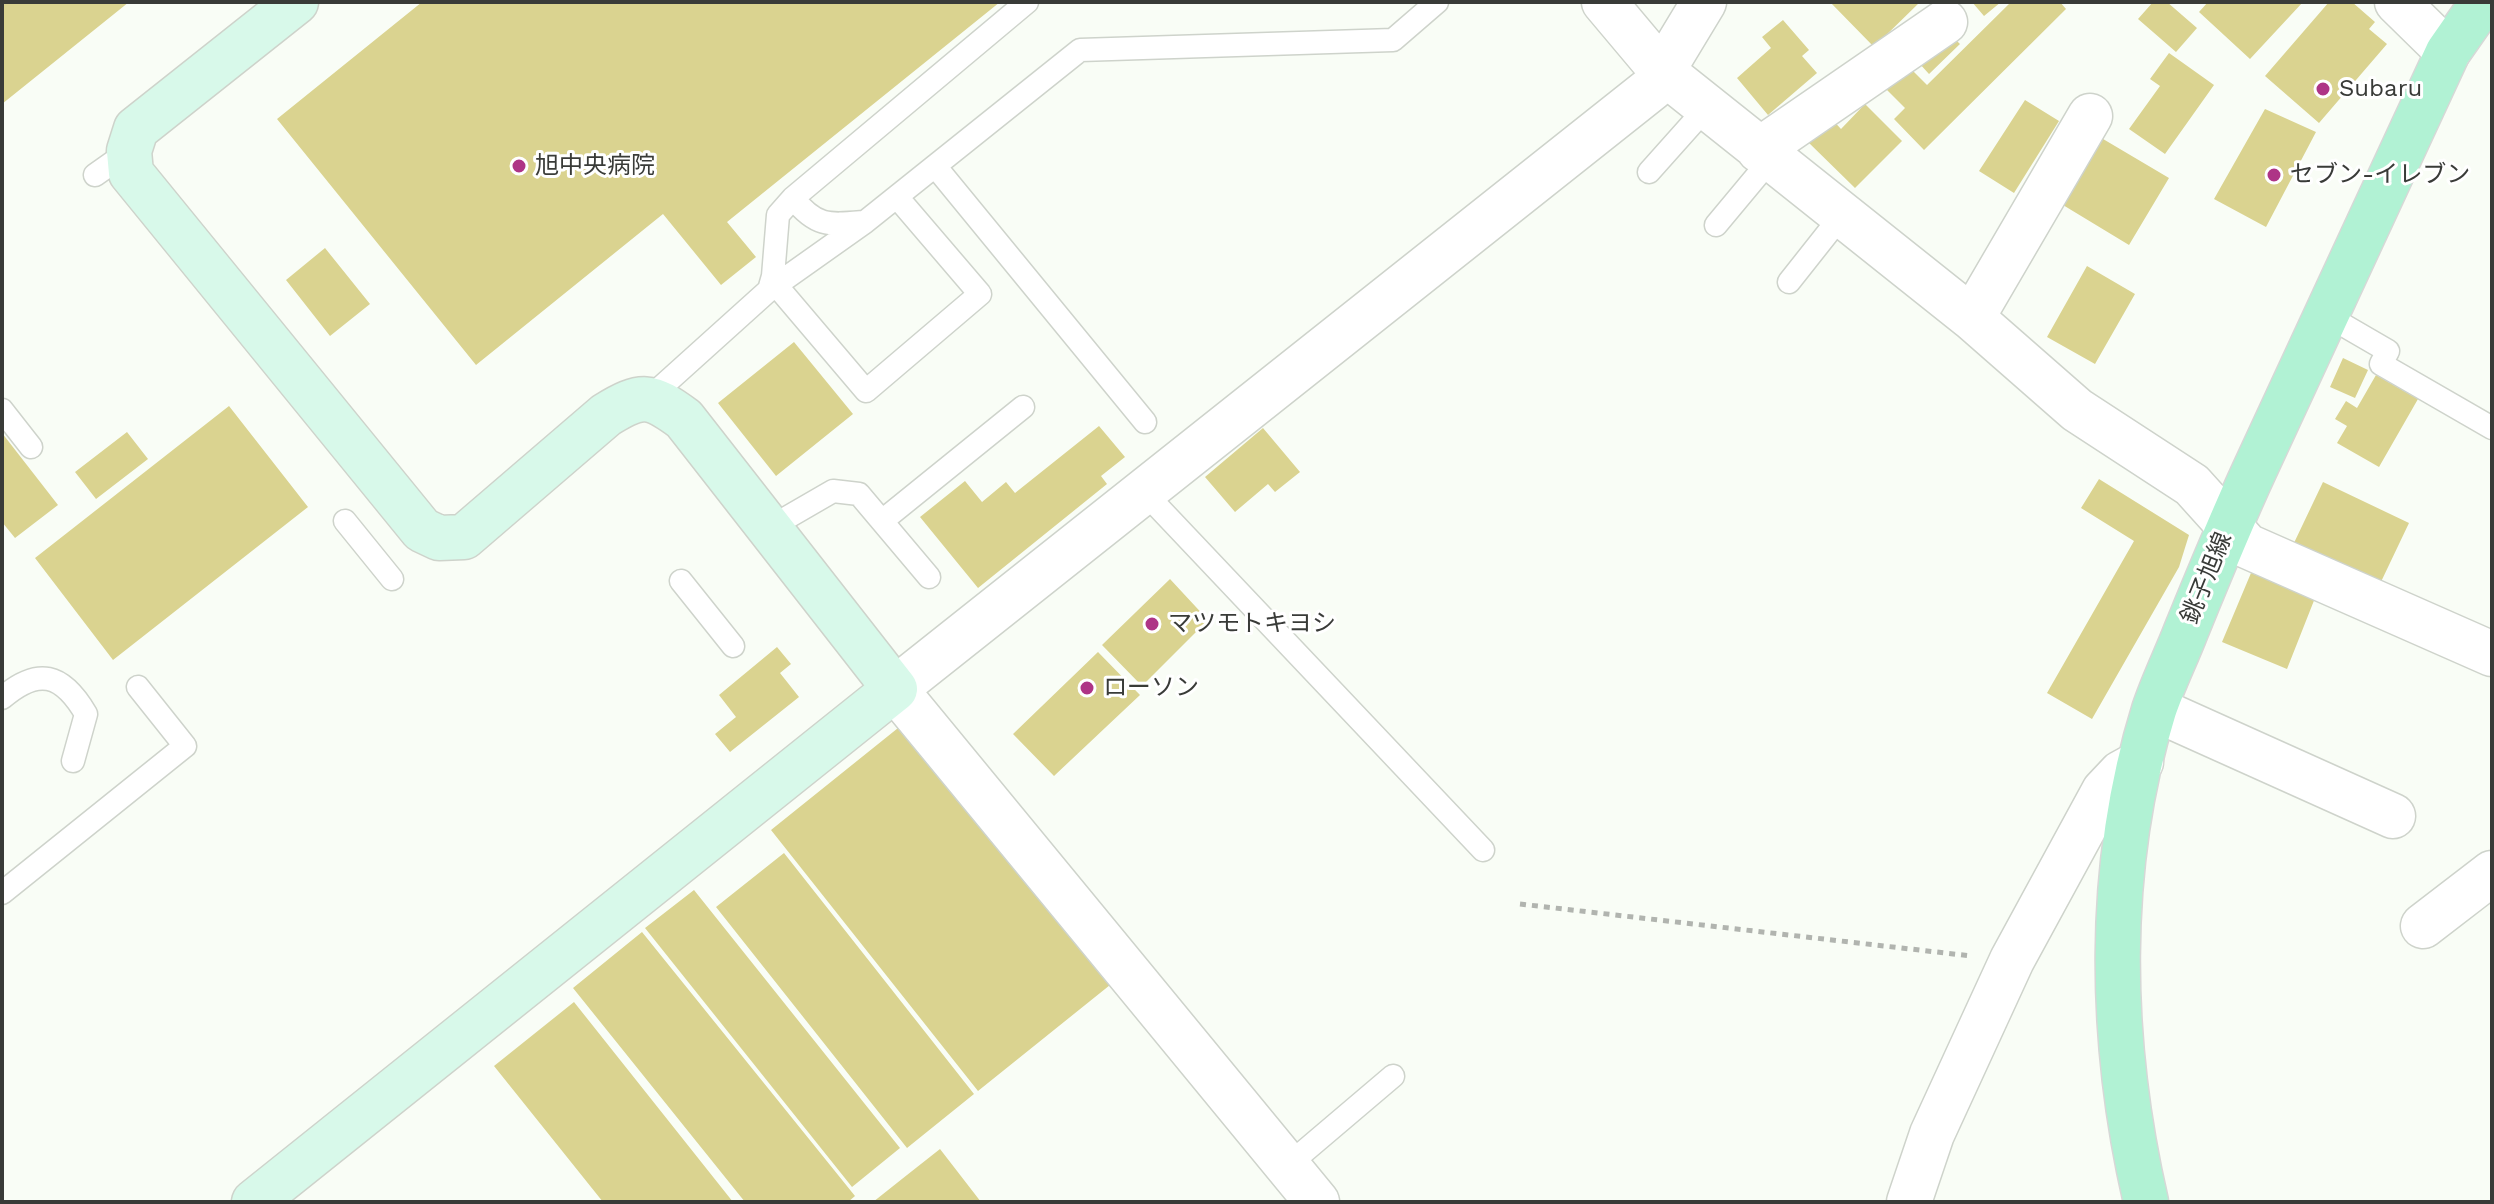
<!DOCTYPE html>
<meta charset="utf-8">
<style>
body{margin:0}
#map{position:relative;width:2494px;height:1204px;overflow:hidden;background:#f9fdf6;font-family:"Work Sans",sans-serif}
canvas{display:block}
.frame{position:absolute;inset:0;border:4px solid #393b38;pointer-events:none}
</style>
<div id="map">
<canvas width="2494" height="1204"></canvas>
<div class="frame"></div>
</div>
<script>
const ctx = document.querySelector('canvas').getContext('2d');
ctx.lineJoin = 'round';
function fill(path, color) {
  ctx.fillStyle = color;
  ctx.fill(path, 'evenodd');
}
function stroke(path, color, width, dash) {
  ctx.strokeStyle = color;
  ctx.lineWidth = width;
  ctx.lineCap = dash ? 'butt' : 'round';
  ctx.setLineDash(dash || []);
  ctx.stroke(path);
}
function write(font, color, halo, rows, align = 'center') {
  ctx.font = font + ' "Work Sans","Noto Sans JP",sans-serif';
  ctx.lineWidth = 6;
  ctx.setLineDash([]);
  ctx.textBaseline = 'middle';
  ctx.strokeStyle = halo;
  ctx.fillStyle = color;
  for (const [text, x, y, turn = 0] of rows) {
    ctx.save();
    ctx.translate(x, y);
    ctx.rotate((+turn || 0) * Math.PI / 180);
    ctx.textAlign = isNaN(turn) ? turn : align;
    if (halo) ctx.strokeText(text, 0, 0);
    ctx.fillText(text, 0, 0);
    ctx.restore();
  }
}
const building = new Path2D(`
 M2 2H129L2 104Z
 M422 2H1000L727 222 756 257 721 285 663 214 476 365 277 119Z
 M1830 2H1920L1874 47Z
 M1972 2H2001L1984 16Z
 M2011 2H2060L2066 9 1924 150 1894 119 1905 108 1878 81 1901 59 1927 85Z
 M2153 2H2167L2197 28 2176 52 2138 19Z
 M2208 2H2303L2250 59 2199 12Z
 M2329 2H2352L2375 22 2369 29 2387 44 2319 123 2265 76Z
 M1783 20 1809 50 1802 56 1817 73 1768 115 1737 78 1771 48 1762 37Z
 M1949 33 1960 44 1929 74 1919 63Z
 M2169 53 2214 85 2165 154 2129 129 2160 86 2150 79Z
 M2025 100 2059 121 2014 193 1979 171Z
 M1865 104 1902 141 1855 188 1806 140 1829 116 1841 129Z
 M2265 109 2316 132 2266 227 2214 199Z
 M2098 136 2169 178 2129 245 2058 202Z
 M325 248 370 304 330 336 286 280Z
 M2087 266 2135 294 2095 364 2047 337Z
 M794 342 853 414 776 476 718 403Z
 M2343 358 2368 370 2355 398 2330 387Z
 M2376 375 2418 399 2379 467 2337 443 2347 426 2335 419 2346 401 2357 408Z
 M229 406 308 507 113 660 35 558Z
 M1099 426 1125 457 1101 476 1107 484 978 588 920 517 965 481 982 502 1006 482 1015 493Z
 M1263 428 1300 472 1275 492 1268 484 1235 512 1205 477Z
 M127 432 148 459 96 499 75 472Z
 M2 433 58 505 15 538 2 522Z
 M2099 479 2189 535 2179 567 2092 719 2047 693 2134 541 2081 508Z
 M2323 482 2409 523 2379 586 2293 545Z
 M2251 573 2315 598 2287 669 2222 642Z
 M1170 579 1208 620 1142 686 1102 645Z
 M777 647 791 664 780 673 799 697 730 752 715 734 736 717 719 695Z
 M1098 652 1140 695 1054 776 1013 734Z
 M908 720 1115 981 978 1091 771 830Z
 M784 853 974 1094 907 1148 716 907Z
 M694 890 900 1148 852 1187 645 928Z
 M642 932 855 1196 848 1202H745L573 988Z
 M574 1002 733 1202H603L494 1066Z
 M940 1149 981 1202H873L907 1175Z`);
const path = new Path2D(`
 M1520 904 1971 956`);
const lane = new Path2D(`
 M935 166 1145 422
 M1649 172 1707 107
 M95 175 129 151
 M793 198C816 227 829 225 863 222
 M1716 225 1771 159
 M1789 282 1842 215
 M776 285 866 391 980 294 897 197
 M769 290 773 276 778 215 793 198 1027 2
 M2326 315 2388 351 2381 364 2492 428
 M648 399 769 290 865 222 1080 50 1393 40 1437 2
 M2 410 31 447
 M1143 491 1483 850
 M345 521 392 579
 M882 521 1023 407
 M769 528 833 491 859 494 929 577
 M681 581 733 646
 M2 698C38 667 62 673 86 714L73 761
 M2 893 185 746 138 687
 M1287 1166 1393 1076`);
const street = new Path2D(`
 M1604 2 1662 71 1972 318 2077 410 2192 485 2247 546 2492 654
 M2397 2 2448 52
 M1759 150 1945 22
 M1972 318 2090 116
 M2155 709 2393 816
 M2423 926 2492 873
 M1317 1202 895 689 1652 88 1704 2
 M1909 1202 1932 1134 2012 960 2104 791 2121 773 2141 762`);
const secondary = new Path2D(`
 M254 1202 895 689 684 419C650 394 642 393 606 415L464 537 439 538 422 530 131 173 129 151 136 129 296 2`);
const primary = new Path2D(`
 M2146 1202C2109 1042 2105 868 2154 710 2163 683 2176 657 2186 631 2208 577 2230 523 2255 469L2448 52 2483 2`);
const markers = [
 [2323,89,8,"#ae3486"],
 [519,166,8,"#ae3486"],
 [2274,175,8,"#ae3486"],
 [1152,624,8,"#ae3486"],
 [1087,688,8,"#ae3486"]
];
const poiNames = [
 ["Subaru",2339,89],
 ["旭中央病院",535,166],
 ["セブン-イレブン",2290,175],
 ["マツモトキヨシ",1168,624],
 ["ローソン",1103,688]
];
const streetNames = [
 ["銚子旭線",2207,578,-68]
];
fill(building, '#dad390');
stroke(lane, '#ced3cb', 25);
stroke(street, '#ced3cb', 47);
stroke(secondary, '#ced3cb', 47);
stroke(primary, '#d7d8d7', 47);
stroke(path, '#b1b4af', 5, [6, 6]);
stroke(lane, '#fff', 22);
stroke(street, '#fff', 44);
stroke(secondary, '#d8f9ea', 44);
stroke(primary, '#b1f2d4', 44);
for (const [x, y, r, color] of markers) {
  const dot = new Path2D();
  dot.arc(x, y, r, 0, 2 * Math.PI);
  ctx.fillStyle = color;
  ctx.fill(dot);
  stroke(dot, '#fff', 3);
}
write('24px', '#393b38', '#fff', poiNames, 'left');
write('24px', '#393b38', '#fff', streetNames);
</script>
